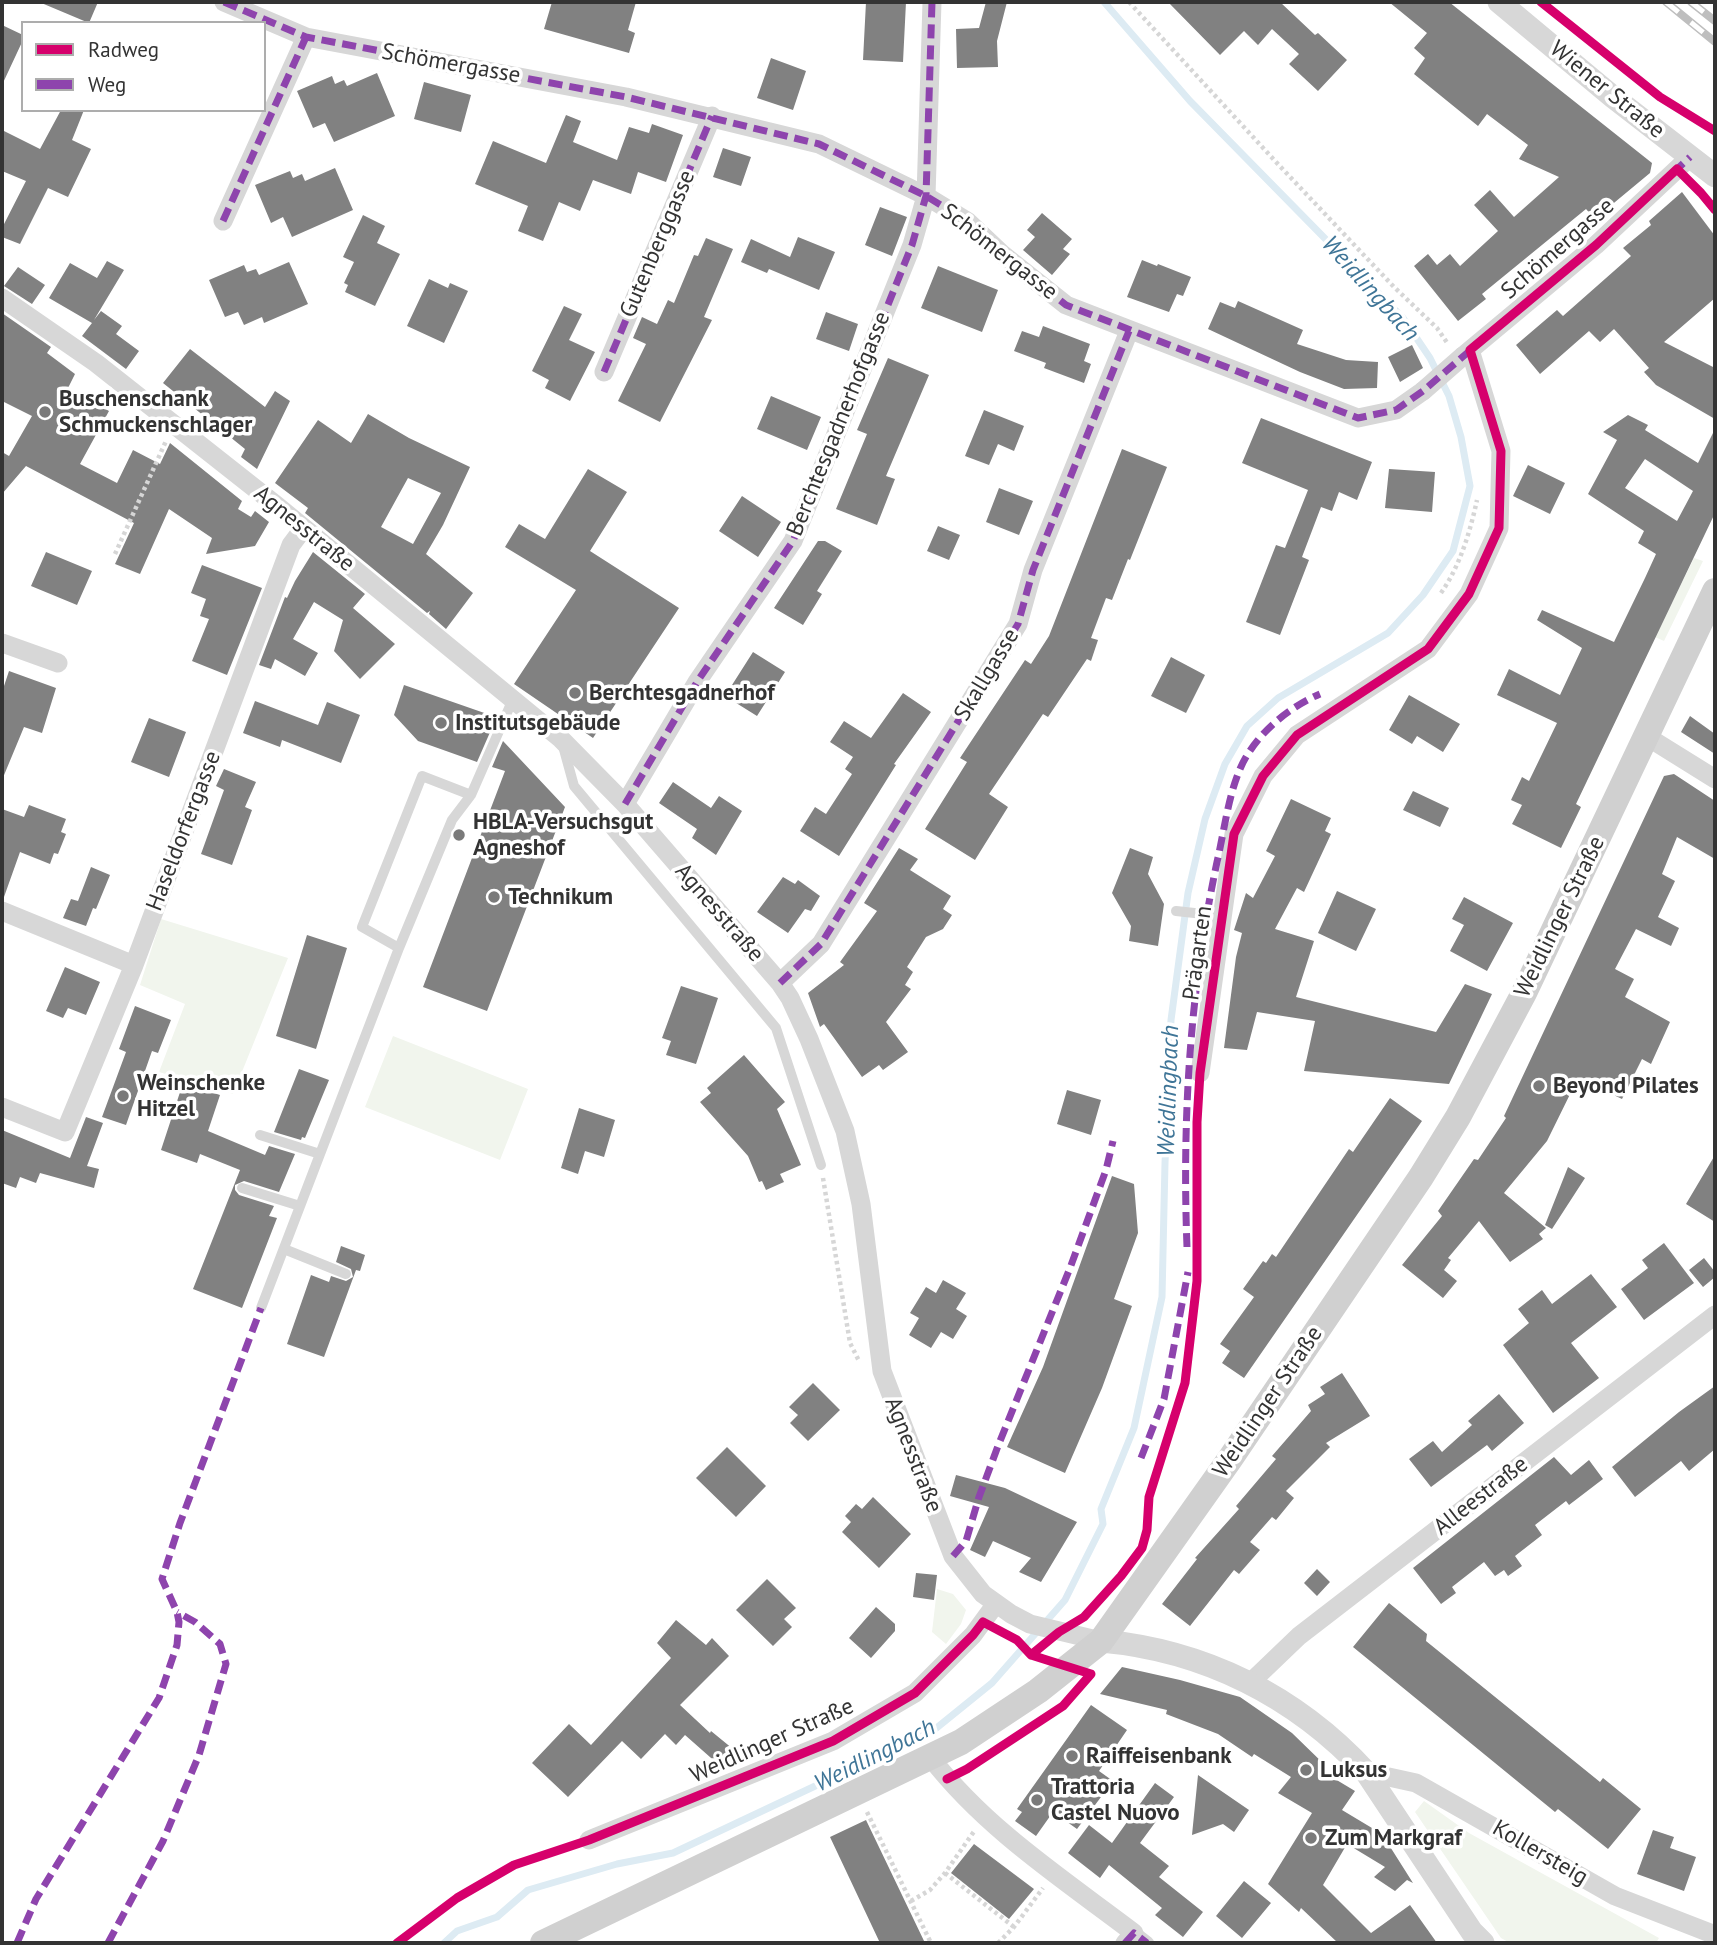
<!DOCTYPE html>
<meta charset="utf-8">
<style>
body{margin:0}
#map{position:relative;width:1717px;height:1945px;overflow:hidden;background:#fff;font-family:"PT Sans",sans-serif}
canvas{display:block}
.frame{position:absolute;inset:0;border:4px solid #333;pointer-events:none}
.legend{position:absolute;left:21px;top:21px;width:245px;height:91px;box-sizing:border-box;background:#fff;border:2px solid #adadad;margin:0;padding:9px 12px;list-style:none;font-size:21px;color:#333}
.legend li{display:flex;align-items:center;gap:14px;height:35px}
.legend b{width:35px;border:2px solid #adadad}
</style>
<div id="map">
<canvas width="1717" height="1945"></canvas>
<div class="frame"></div>
<ul class="legend">
<li><b style="height:9px;background:#d6006c"></b>Radweg</li>
<li><b style="height:9px;background:#8e44ad"></b>Weg</li>
</ul>
</div>
<script>
const ctx = document.querySelector('canvas').getContext('2d');
ctx.lineJoin = 'round';
function fill(path, color) {
  ctx.fillStyle = color;
  ctx.fill(path, 'evenodd');
}
function stroke(path, color, width, dash) {
  ctx.strokeStyle = color;
  ctx.lineWidth = width;
  ctx.lineCap = dash ? 'butt' : 'round';
  ctx.setLineDash(dash || []);
  ctx.stroke(path);
}
function write(font, color, halo, rows, align = 'center') {
  ctx.font = font + ' "PT Sans",sans-serif';
  ctx.lineWidth = 7;
  ctx.setLineDash([]);
  ctx.textBaseline = 'middle';
  ctx.strokeStyle = halo;
  ctx.fillStyle = color;
  for (const [text, x, y, turn = 0] of rows) {
    ctx.save();
    ctx.translate(x, y);
    ctx.rotate((+turn || 0) * Math.PI / 180);
    ctx.textAlign = isNaN(turn) ? turn : align;
    if (halo) ctx.strokeText(text, 0, 0);
    ctx.fillText(text, 0, 0);
    ctx.restore();
  }
}
const green = new Path2D(`
 M1694 558 1703 561 1664 641 1655 637Z
 M161 919 288 958 233 1094 159 1072 185 1004 140 985Z
 M393 1036 528 1089 500 1160 365 1107Z
 M937 1589 953 1594 966 1610 961 1624 946 1644 932 1632Z
 M1424 1801 1469 1833 1659 1938 1656 1943H1510L1501 1938 1415 1812Z`);
const stream = new Path2D(`
 M444 1943 457 1931 497 1917 528 1890 617 1864 673 1853 934 1730 992 1683 1065 1600 1103 1524 1101 1509 1134 1428 1162 1297 1165 1163 1171 1020 1188 893 1205 819 1225 764 1247 726 1278 698 1388 633 1423 595 1453 551 1470 486 1461 437 1449 396 1430 358 1403 318 1190 101 1104 2`);
const building = new Path2D(`
 M39 2H98L89 23Z
 M552 2H636L628 30 635 33 629 53 544 29Z
 M866 2H906L903 62 863 60Z
 M986 2H1007L997 41 998 67 957 68 956 29 979 28Z
 M1168 2H1280L1315 35 1318 33 1347 60 1318 91 1289 64 1299 54 1272 29 1258 45 1244 31 1220 55Z
 M1389 2H1449L1652 163 1650 173 1603 212 1594 218 1586 209 1482 294 1486 299 1458 321 1414 266 1428 254 1437 265 1450 254 1460 266 1498 231 1474 205 1490 190 1514 217 1559 177 1519 159 1528 145 1487 114 1478 126 1414 74 1425 58 1414 48 1427 33Z
 M2 25 23 35V40L2 85Z
 M771 58 806 71 793 110 757 98Z
 M377 73 395 116 334 142 325 123 313 128 297 91 332 76 335 84 344 80 347 86Z
 M424 82 471 95 461 132 414 119Z
 M61 110H84L72 140 91 149 68 197 48 188 20 244 2 237V228L26 181 2 171V130L40 149Z
 M566 115 581 121 573 142 617 160 629 127 649 133 652 124 683 135 666 182 638 172 631 194 593 180 580 211 559 202 543 241 518 231 528 206 475 184 493 141 546 163Z
 M723 148 751 157 741 186 713 177Z
 M335 168 353 210 292 237 283 217 271 223 255 185 290 171 293 178 302 174 305 181Z
 M1682 192 1715 236V298L1664 342 1715 368V419L1656 385 1644 372 1649 368 1614 329 1600 342 1589 331 1540 374 1516 345 1557 310 1563 316 1631 256 1623 248 1651 225 1649 221Z
 M880 207 907 217 892 256 865 245Z
 M1042 213 1072 239 1063 249 1070 254 1052 275 1023 250 1035 237 1027 230Z
 M363 215 385 226 377 243 400 254 375 306 345 292 348 285 344 283 354 262 343 257Z
 M798 237 835 252 819 290 769 269 767 273 741 262 751 239 790 257Z
 M706 238 733 249 704 317 712 320 660 422 618 401 646 344 633 338 642 317 657 324 668 300 674 303 694 255 698 256Z
 M1142 260 1157 266 1158 264 1191 277 1183 296 1177 294 1169 312 1127 297Z
 M107 261 124 270 94 320 101 311 122 326 116 334 139 351 126 369 82 336 92 323 49 298 70 263 97 278Z
 M289 262 308 304 264 323 262 317 244 325 238 312 225 317 209 280 244 265 247 272 256 269 259 275Z
 M938 266 998 290 982 332 921 308Z
 M18 267 45 285 32 304 4 286Z
 M429 279 448 288 450 283 468 291 444 343 407 326Z
 M1238 301 1303 330 1297 344 1346 360 1378 362 1377 388 1344 389 1300 372 1208 329 1220 302 1235 308Z
 M564 306 582 314 569 340 595 352 570 401 545 388 549 380 532 371Z
 M826 312 858 324 849 351 816 339Z
 M2 313 51 347 47 353 75 374 68 388 109 411 80 464 117 483 133 450 160 464 170 443 242 501 238 509 251 517 255 511 269 522 255 546 206 554 212 538 169 509 140 574 115 564 134 523 26 466 2 494V452L9 456 32 416 2 401Z
 M1043 326 1090 344 1084 361 1091 364 1084 383 1044 368 1046 363 1014 351 1022 331 1039 337Z
 M1412 345 1423 368 1400 382 1388 357Z
 M190 349 265 407 275 391 290 401 257 469 241 457 245 449 163 383Z
 M888 358 929 375 886 476 895 479 877 525 836 509 867 434 857 430Z
 M771 396 821 417 807 450 757 429Z
 M984 410 1024 426 1014 451 998 444 989 465 965 456Z
 M368 414 409 438 470 467 443 525 426 554 473 593 446 629 429 614 430 611 427 613 305 513 308 508 275 483 318 420 351 443ZM408 478 441 493 413 544 381 527Z
 M1628 415 1648 425 1645 430 1698 463 1715 429V513L1576 804 1581 807 1561 848 1512 824 1522 805 1511 800 1522 777 1529 781 1557 723 1497 695 1509 669 1560 695 1582 648 1537 620 1542 610 1614 642 1645 578 1656 554 1638 543 1644 531 1588 494 1617 440 1603 432ZM1645 459 1693 491 1677 521 1625 488Z
 M1261 418 1372 462 1357 500 1339 492 1332 511 1321 507 1302 557 1309 560 1280 635 1246 622 1276 545 1285 548 1308 490 1242 463Z
 M1122 449 1167 467 1130 560 1128 559 1112 600 1106 598 1091 638 1098 640 1091 661 1087 659 1048 717 1043 714 989 794 1008 807 975 860 925 829 967 762 960 758 1025 660 1031 664 1049 636Z
 M1528 465 1565 483 1550 514 1513 496Z
 M588 469 627 492 590 551 679 608 593 738 514 684 576 590 505 547 519 524 545 539Z
 M1389 469 1435 472 1432 512 1385 508Z
 M999 488 1033 501 1019 535 986 522Z
 M742 496 781 522 758 557 719 531Z
 M938 526 960 535 949 560 927 551Z
 M818 541H825L842 551 817 591 822 594 803 625 774 608Z
 M46 552 92 571 77 605 31 586Z
 M313 552 365 594 353 608 395 644 360 679 334 651 343 620 314 602 293 639 318 653 305 676 275 659 271 669 259 665 285 597 287 598 295 581Z
 M202 565 262 588 227 675 192 661 209 619 200 616 206 599 191 593Z
 M753 652 785 672 757 716 725 696Z
 M1171 657 1205 675 1186 713 1151 696Z
 M9 671 56 688 42 733 24 727 2 780V692Z
 M404 685 493 716 489 727 491 730 477 762 418 741 394 715Z
 M903 693 931 712 894 764 896 765 839 856 800 831 815 807 826 814 852 774 845 769 853 757 830 742 844 721 871 738Z
 M1409 695 1460 724 1443 752 1417 736 1412 744 1389 730Z
 M255 701 318 725 327 702 360 715 341 763 282 740 280 747 243 733Z
 M1690 716 1715 734V754L1681 732Z
 M149 718 186 732 169 777 131 762Z
 M503 741 565 807 487 1011 423 987 505 771 492 767Z
 M224 769 256 782 245 807 252 810 232 865 201 854 224 790 216 786Z
 M1674 774 1715 801V859L1677 837 1662 874 1675 881 1658 917 1679 928 1671 946 1636 929 1615 969 1634 979 1625 997 1670 1022 1651 1064 1642 1059 1622 1099 1578 1078 1547 1141 1504 1193 1546 1228 1539 1234 1543 1239 1510 1262 1479 1221 1448 1258 1451 1260 1444 1270 1457 1281 1443 1298 1402 1265 1442 1216 1438 1211 1474 1159 1478 1160 1506 1118 1504 1116 1664 776Z
 M673 782 711 808 719 796 742 811 716 855 692 838 697 829 659 803Z
 M1413 791 1449 808 1440 827 1403 810Z
 M1291 799 1331 818 1325 831 1331 834 1304 892 1297 888 1275 929 1314 941 1296 997 1436 1032 1465 984 1492 994 1449 1084 1304 1071 1315 1021 1257 1012 1247 1050 1224 1048 1236 957 1242 933 1234 930 1246 893 1253 898 1275 856 1266 851Z
 M29 805 66 819 61 832 66 834 58 854 54 853 50 864 20 852 4 897H2V809L24 817Z
 M899 848 918 859 910 870 951 896 943 909 952 915 943 929 926 937 907 967 913 972 905 985 911 989 886 1022 908 1052 883 1070 879 1065 862 1077 824 1024 820 1027 808 993 844 965 840 962 877 911 864 903Z
 M1130 848 1153 857 1148 874 1164 904 1158 946 1129 941 1131 926 1112 893Z
 M91 867 110 875 96 909 93 908 86 926 63 918 71 899 78 901Z
 M783 877 795 884 798 880 820 896 811 911 805 909 788 933 757 912Z
 M1337 891 1376 909 1356 951 1318 933Z
 M1464 897 1513 923 1487 971 1450 951 1464 925 1452 919Z
 M307 935 347 948 316 1049 276 1036Z
 M65 967 100 982 86 1015 68 1008 63 1018 46 1011Z
 M681 986 718 998 696 1064 666 1055 671 1041 662 1038Z
 M135 1006 171 1020 158 1053 152 1051 126 1125 102 1117 126 1052 119 1049Z
 M744 1055 785 1102 777 1109 801 1165 780 1174 784 1182 766 1190 762 1181 759 1182 748 1156 700 1102 711 1093 707 1088Z
 M299 1069 329 1080 305 1138 302 1137 301 1140 274 1132Z
 M183 1083 220 1095 208 1131 265 1155 269 1146 295 1154 279 1192 244 1181 235 1185V1190L239 1195 274 1206 269 1216 277 1218 242 1308 193 1289 240 1170 200 1154 197 1163 161 1150Z
 M1067 1090 1101 1100 1091 1135 1057 1124Z
 M1390 1098 1422 1121 1244 1378 1222 1363 1230 1351 1220 1344 1254 1297 1243 1289 1263 1261 1266 1263 1272 1254 1276 1257 1349 1149 1353 1152Z
 M579 1108 615 1120 604 1157 585 1151 578 1174 561 1168Z
 M86 1117 103 1123 87 1166 99 1169 94 1188 40 1173 36 1183 20 1177 16 1188 2 1183V1130L70 1158Z
 M1715 1155V1222L1686 1204Z
 M1568 1167 1585 1178 1552 1229 1545 1225Z
 M1112 1176 1134 1184 1138 1233 1114 1299 1132 1306 1102 1388 1065 1473 1007 1447 1043 1367Z
 M1664 1243 1694 1283 1644 1320 1621 1289 1648 1268 1642 1260Z
 M341 1246 365 1255 360 1271 356 1270 324 1357 287 1344 311 1275 329 1282 331 1276 346 1281 353 1277 351 1269 336 1262Z
 M1704 1258 1715 1272V1277L1703 1287 1689 1270Z
 M1591 1274 1617 1307 1571 1343 1599 1378 1553 1413 1503 1345 1529 1323 1518 1309 1542 1290 1552 1304Z
 M943 1280 966 1293 956 1309 967 1316 953 1339 941 1332 931 1348 909 1335 919 1318 910 1313 926 1287 936 1293Z
 M1342 1373 1370 1416 1326 1443 1330 1447 1286 1491 1294 1498 1276 1520 1272 1517 1250 1542 1260 1550 1239 1574 1234 1570 1190 1626 1162 1604 1197 1559 1195 1558 1239 1509 1236 1506 1276 1459 1272 1456 1311 1411 1308 1405 1325 1394 1320 1387Z
 M813 1383 840 1410 808 1441 790 1423 798 1415 789 1407Z
 M1715 1386V1449L1689 1471 1681 1461 1635 1497 1612 1467 1679 1412Z
 M1499 1394 1524 1423 1492 1451 1487 1445 1431 1487 1409 1459 1433 1441 1442 1452 1472 1425 1468 1421Z
 M727 1447 766 1486 736 1517 696 1478Z
 M1554 1457 1571 1475 1589 1460 1603 1479 1569 1505 1566 1501 1535 1525 1542 1535 1515 1556 1522 1566 1508 1576 1504 1570 1495 1576 1484 1562 1452 1587 1456 1593 1441 1604 1413 1568Z
 M956 1475 1005 1488 1077 1522 1041 1582 1019 1572 1031 1558 993 1541 985 1557 970 1550 989 1507 950 1496Z
 M873 1497 911 1534 879 1568 842 1532 851 1522 845 1516 856 1504 862 1509Z
 M1317 1569 1330 1582 1317 1596 1304 1583Z
 M916 1573 937 1575 934 1600 913 1597Z
 M767 1579 796 1608 784 1619 792 1627 773 1646 736 1610Z
 M1389 1603 1427 1634 1426 1641 1600 1782 1603 1778 1641 1809 1608 1849 1558 1809 1555 1812 1353 1647Z
 M876 1607 895 1624V1631L871 1658 849 1638Z
 M676 1620 706 1645 712 1638 729 1656 680 1705 710 1733 711 1731 733 1749 719 1765 685 1735 676 1745 665 1734 641 1759 622 1741 568 1797 532 1763 569 1724 591 1745 671 1658 657 1643Z
 M1122 1667 1180 1680 1240 1697 1292 1733 1328 1768 1325 1773 1355 1791 1342 1810 1382 1834 1413 1883 1407 1880 1395 1891 1374 1877 1385 1867 1347 1844 1323 1885 1371 1933 1410 1905 1437 1943H1338L1301 1908 1299 1912 1268 1884 1312 1813 1278 1793 1291 1777 1254 1754 1252 1757 1218 1734 1166 1714 1167 1710 1100 1694Z
 M1091 1705 1127 1730 1099 1771 1113 1781 1077 1829 1053 1812 1036 1836 1015 1821 1022 1812 1017 1809Z
 M1198 1775 1249 1810 1234 1832 1223 1824 1192 1835Z
 M1155 1783 1174 1797 1140 1843 1169 1866 1159 1877 1203 1912 1183 1937 1155 1915 1162 1908 1109 1865 1100 1878 1068 1853 1089 1825 1112 1843Z
 M866 1820 925 1943H880L830 1837Z
 M1653 1830 1674 1837 1670 1848 1696 1857 1684 1891 1637 1874Z
 M974 1844 1034 1889 1009 1919 951 1873Z
 M1244 1881 1271 1903 1242 1938 1216 1916Z`);
const path = new Path2D(`
 M1129 2 1276 162 1394 287 1437 328 1448 344
 M115 554 166 441
 M1441 593C1460 566 1470 532 1477 500
 M823 1178 850 1343 859 1361
 M867 1812 931 1943
 M945 1873 1014 1927
 M911 1901 930 1890 945 1873 975 1830
 M998 1943 1014 1927 1043 1888`);
const service = new Path2D(`
 M563 746 574 786 776 1028 821 1165
 M1176 911 1222 916
 M399 948 362 927 422 776 471 795
 M260 1135 320 1154
 M242 1188 300 1206
 M284 1249 346 1274
 M261 1308 399 948 452 820 471 795 513 699`);
const pedestrian = new Path2D(`
 M1134 1933 1147 1943`);
const minor = new Path2D(`
 M224 2 306 37 626 97 819 144 926 196 967 221 1002 254 1066 305 1358 418 1396 410 1423 391
 M223 221 306 37
 M2 298 96 363 276 505 561 739 625 804 780 983 790 998 809 1039 845 1131 861 1204 882 1371 953 1556 983 1594 1011 1614 1030 1624 1101 1641
 M1463 356 1596 245 1690 157
 M604 372 712 116
 M2 643 58 663
 M1646 736 1715 779
 M625 804 697 682 793 541 912 245 926 196 932 2
 M2 911 134 965
 M780 983 821 944 1018 624 1033 570 1129 331
 M1200 1073 1234 834 1263 776 1297 735 1428 649 1469 594 1499 528 1501 451 1470 350
 M2 1107 65 1132 134 965 291 545 303 529
 M1251 1682 1299 1636 1715 1315
 M931 1758C986 1829 1063 1879 1134 1933L1125 1943
 M1366 1772 1416 1783 1615 1896 1715 1935
 M589 1840 833 1741 915 1693 973 1635 995 1605`);
const tertiary = new Path2D(`
 M1499 2 1613 97 1715 176
 M1101 1641C1204 1650 1296 1696 1366 1772L1472 1932 1483 1943`);
const secondary = new Path2D(`
 M543 1943 961 1742 1038 1691 1101 1641 1230 1459 1421 1177 1458 1117 1524 993 1715 591`);
const rail = new Path2D(`
 M1666 2 1715 42
 M1691 2 1715 21`);
const minorBridge = new Path2D(`
 M1423 391 1463 356`);
const quiet = new Path2D(`
 M224 2 306 37 626 97 819 144 926 196 967 221 1002 254 1066 305 1358 418 1396 410 1423 391 1473 348
 M1673 173 1690 157
 M223 221 306 37
 M604 372 712 116
 M625 804 697 682 793 541 912 245 926 196 932 2
 M780 983 821 944 1018 624 1033 570 1129 331
 M1187 1247C1182 1118 1190 989 1217 862 1224 832 1228 797 1240 769 1254 736 1287 708 1320 694
 M1141 1458 1164 1399 1188 1272
 M953 1556 966 1541 979 1497 998 1446 1070 1268 1106 1170 1113 1141
 M17 1943 36 1899 159 1698 177 1645 179 1622 177 1612 162 1579 180 1523 261 1308
 M108 1943 163 1841 199 1755 226 1664 220 1644 195 1622 177 1612
 M1125 1943 1134 1933 1147 1943`);
const cycleway = new Path2D(`
 M1541 2 1660 97 1715 131
 M947 1779 967 1769 1063 1706 1091 1674 1031 1655
 M397 1943 457 1898 514 1865 589 1840 833 1741 915 1693 973 1635 983 1622 1017 1640 1031 1655 1059 1632 1084 1617 1121 1576 1142 1548 1147 1530 1149 1497 1185 1383 1197 1281V1122L1200 1073 1234 834 1263 776 1297 735 1428 649 1469 594 1499 528 1501 451 1470 350 1596 245 1677 169 1701 193 1715 210`);
const markers = [
 [45,412,7,"#7a7a7a"],
 [575,693,7,"#7a7a7a"],
 [441,723,7,"#7a7a7a"],
 [459,835,7,"#7a7a7a"],
 [494,897,7,"#7a7a7a"],
 [1539,1086,7,"#7a7a7a"],
 [123,1096,7,"#7a7a7a"],
 [1072,1756,7,"#7a7a7a"],
 [1306,1770,7,"#7a7a7a"],
 [1037,1800,7,"#7a7a7a"],
 [1311,1838,7,"#7a7a7a"]
];
const streetNames = [
 ["Schömergasse",451,64,10],
 ["Wiener Straße",1607,90,39],
 ["Gutenberggasse",658,244,-67],
 ["Schömergasse",1558,249,-41],
 ["Schömergasse",999,252,38],
 ["Berchtesgadnerhofgasse",839,424,-68],
 ["Agnesstraße",304,529,39],
 ["Skallgasse",987,675,-59],
 ["Haseldorfergasse",184,831,-69],
 ["Agnesstraße",719,913,49],
 ["Weidlinger Straße",1560,917,-64],
 ["Prägarten",1198,953,-82],
 ["Weidlinger Straße",1268,1402,-56],
 ["Agnesstraße",913,1455,69],
 ["Alleestraße",1481,1496,-38],
 ["Weidlinger Straße",772,1741,-24],
 ["Kollersteig",1540,1853,30]
];
const poiNames = [
 ["Buschenschank",59,399],
 ["Schmuckenschlager",59,425],
 ["Berchtesgadnerhof",589,693],
 ["Institutsgebäude",455,723],
 ["HBLA-Versuchsgut",473,822],
 ["Agneshof",473,848],
 ["Technikum",508,897],
 ["Weinschenke",137,1083],
 ["Hitzel",137,1109],
 ["Beyond Pilates",1553,1086],
 ["Raiffeisenbank",1086,1756],
 ["Luksus",1320,1770],
 ["Trattoria",1051,1787],
 ["Castel Nuovo",1051,1813],
 ["Zum Markgraf",1325,1838]
];
const waterNames = [
 ["Weidlingbach",1370,289,48],
 ["Weidlingbach",1169,1091,-88],
 ["Weidlingbach",875,1756,-27]
];
fill(green, '#f1f5ed');
stroke(stream, '#ddebf3', 7);
fill(building, '#818181');
stroke(path, '#d6d6d6', 4.5, [3.5, 3.5]);
stroke(service, '#d7d7d7', 10);
stroke(pedestrian, '#d7d7d7', 14);
stroke(minor, '#d7d7d7', 19);
stroke(tertiary, '#d7d7d7', 23);
stroke(secondary, '#d0d0d0', 26);
stroke(rail, '#bebebe', 8);
stroke(rail, '#fff', 5, [16]);
stroke(minorBridge, '#d7d7d7', 19);
stroke(quiet, '#8e44ad', 7, [14, 7]);
stroke(cycleway, '#d6006c', 9);
for (const [x, y, r, color] of markers) {
  const dot = new Path2D();
  dot.arc(x, y, r, 0, 2 * Math.PI);
  ctx.fillStyle = color;
  ctx.fill(dot);
  stroke(dot, '#fff', 2.5);
}
write('23px', '#333', '#fff', streetNames);
write('bold 23px', '#333', '#fff', poiNames, 'left');
write('italic 24px', '#3f7597', '#fff', waterNames);
</script>
